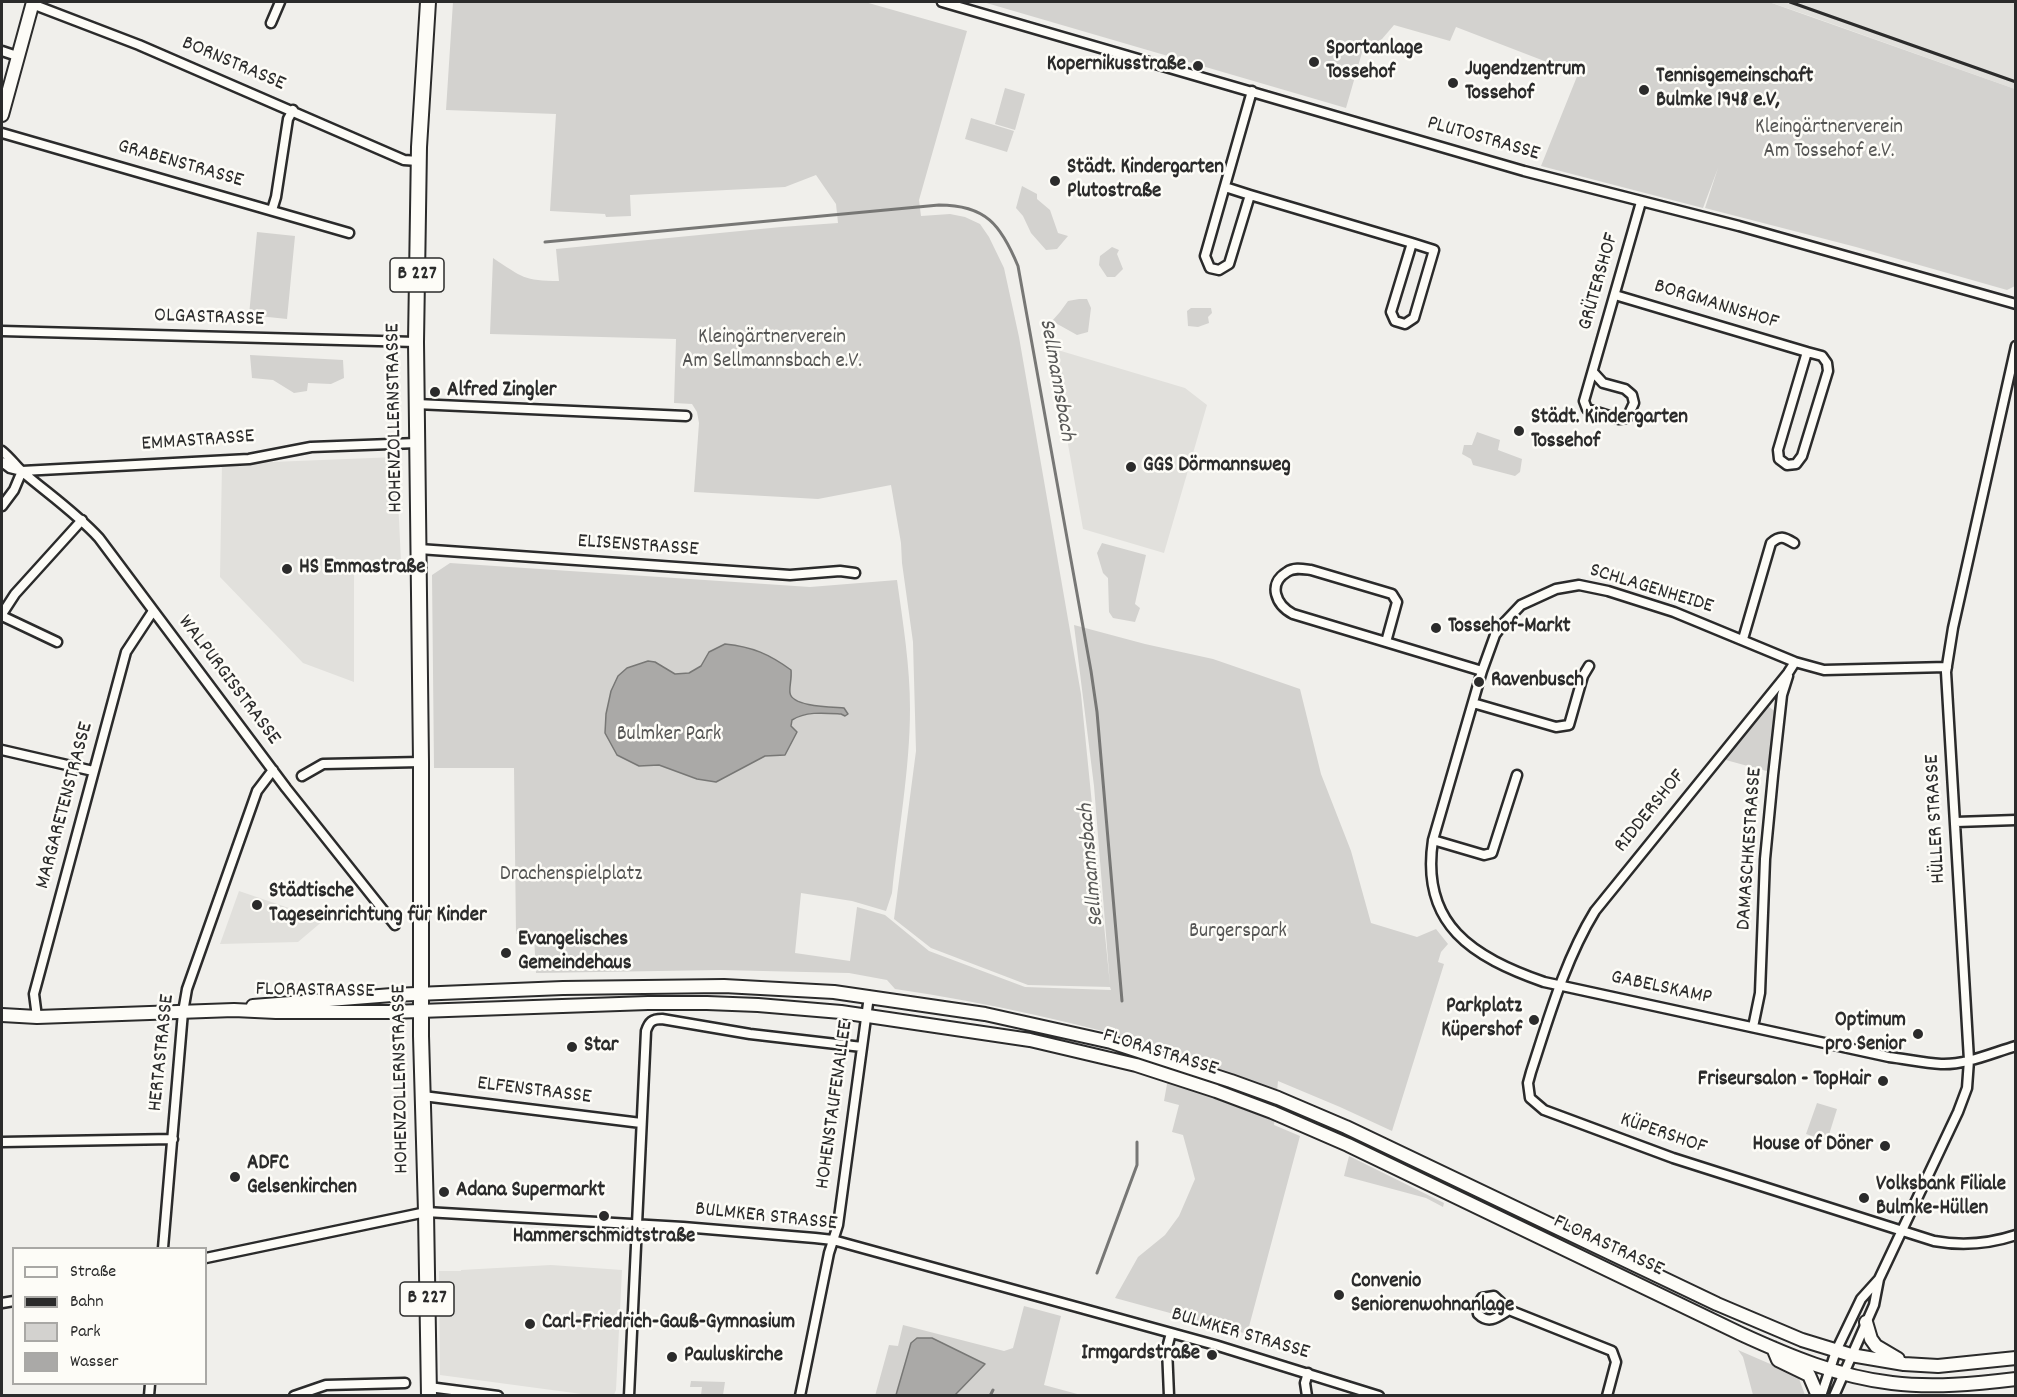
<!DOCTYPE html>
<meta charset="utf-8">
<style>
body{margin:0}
#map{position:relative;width:2017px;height:1397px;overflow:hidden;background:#f0efeb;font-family:Dekko,sans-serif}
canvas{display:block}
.frame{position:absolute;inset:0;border:3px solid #2b2b2b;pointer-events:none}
.legend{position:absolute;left:12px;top:1247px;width:195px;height:138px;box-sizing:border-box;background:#fdfcf7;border:2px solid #a9a8a5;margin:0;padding:8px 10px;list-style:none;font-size:18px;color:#2b2b2b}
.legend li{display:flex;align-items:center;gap:12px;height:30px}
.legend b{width:30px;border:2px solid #a9a8a5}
</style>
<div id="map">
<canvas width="2017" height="1397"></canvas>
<div class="frame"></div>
<ul class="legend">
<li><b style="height:8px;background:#fdfcf7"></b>Straße</li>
<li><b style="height:8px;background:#2b2b2b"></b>Bahn</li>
<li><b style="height:16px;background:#d3d2cf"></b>Park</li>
<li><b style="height:16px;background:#aaa9a7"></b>Wasser</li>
</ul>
</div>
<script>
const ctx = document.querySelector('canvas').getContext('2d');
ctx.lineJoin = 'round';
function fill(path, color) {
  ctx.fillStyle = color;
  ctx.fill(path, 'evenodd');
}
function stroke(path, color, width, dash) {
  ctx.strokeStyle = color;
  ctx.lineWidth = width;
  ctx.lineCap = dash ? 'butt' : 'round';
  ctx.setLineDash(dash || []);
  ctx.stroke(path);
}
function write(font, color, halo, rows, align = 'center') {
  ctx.font = font + ' Dekko,sans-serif';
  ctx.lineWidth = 5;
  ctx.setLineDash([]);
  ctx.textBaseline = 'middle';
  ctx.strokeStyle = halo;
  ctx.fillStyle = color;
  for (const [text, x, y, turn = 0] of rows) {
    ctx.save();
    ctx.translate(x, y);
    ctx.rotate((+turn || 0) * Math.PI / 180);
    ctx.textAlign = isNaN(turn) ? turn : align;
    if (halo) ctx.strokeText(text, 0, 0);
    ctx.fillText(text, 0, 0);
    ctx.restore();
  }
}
const built = new Path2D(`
 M1769 2H2015V89L1810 16Z
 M1051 348 1185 388 1207 405 1164 553 1083 529Z
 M396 457 401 562H354V682L303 663 220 577 222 464Z
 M239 891 324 920 298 942 220 944Z
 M551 1265 622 1270 616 1390 614 1395H589L440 1375 439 1271H461V1270Z`);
const green = new Path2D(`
 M453 2H865L967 31 919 200 921 216 950 214 965 217 980 224 989 237 1004 268 1019 337 1081 694 1110 985 1094 786 1074 625 1145 644 1213 659 1300 689 1321 774 1351 851 1371 923 1417 937 1436 929 1448 944 1441 952 1438 962 1444 964 1392 1131 1340 1107 1278 1081 1274 1125 1300 1136 1247 1334 1115 1298 1138 1257 1165 1235 1179 1216 1195 1179 1183 1135 1172 1132 1179 1105 1164 1101 1173 1050C1082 1024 990 1003 895 989L887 980 849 973 720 970 536 973 534 936 516 934 514 768H434L432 575 450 563 810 587 897 580C903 623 910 666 910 709 910 769 898 834 892 893L886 911 852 901 801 893 795 953 850 961 857 907 885 915 929 951 1025 987 1111 990 1110 987 1028 985 931 948 894 919 916 751 913 642 902 563 901 543 891 485 818 499 694 492 699 423 697 412 692 404 674 403 676 339 490 334 493 258C522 277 524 281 559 281L556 249 781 227 838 223 836 204 816 175 785 187 630 195 631 216 606 217 605 214 550 211 556 114 446 110Z
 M983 2H1769L2015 89V286L2007 290 1856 247 1705 208 1718 168 1703 208 1541 166 1578 74 1456 27 1450 41 1394 25 1382 39 1363 49 1346 108Z
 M1005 88 1025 94 1015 130 995 124Z
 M971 118 1014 131 1007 152 965 139Z
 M1022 186 1037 194V199L1050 210 1058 233 1068 236 1057 249 1046 250 1031 233 1023 216 1016 208Z
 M257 232 295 236 287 319 249 315Z
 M1112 247 1119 250 1117 254 1123 269 1115 277H1107L1099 265 1100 256Z
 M1079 299H1087L1091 308 1088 332 1077 335 1052 321 1060 312 1068 301Z
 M1191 308H1211L1212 313 1208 317 1209 323 1198 327 1188 326 1187 311Z
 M250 355 343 360 344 378 331 384 308 383 307 391 294 393 273 380 252 378Z
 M1477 432 1500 440 1498 450 1522 459 1520 472 1515 476 1473 465 1471 459 1462 454 1464 445H1472Z
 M1102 543 1146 555 1136 599 1135 604 1140 608 1135 622 1113 618 1109 612 1108 578 1103 573 1097 553Z
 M1768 706 1777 713 1770 772 1722 759 1764 707Z
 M1817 1103 1837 1109 1827 1141 1806 1134Z
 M1349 1156 1444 1203 1443 1207 1426 1198 1344 1176Z
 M1024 1306 1061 1316 1044 1385 1081 1395H955L984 1364 911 1343 896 1395 875 1396 889 1345 898 1346 903 1325 1004 1351 1013 1348Z
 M1738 1350 1798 1376 1805 1395H1753L1743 1357Z
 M691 1381 725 1382 723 1395H701L702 1387H690Z`);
const water = new Path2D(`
 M725 644C753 647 769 654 791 670 792 678 789 688 790 693 792 707 833 707 844 708L848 714 845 716 841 714C825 713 806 711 792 720L791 726 797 732 785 755 765 756 716 782 697 779 659 765 639 766 617 755 605 733 606 714 611 691 618 676 627 668 648 661 655 662 675 674 689 673 701 666 709 652Z
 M917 1338H932L985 1364 955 1395H896L911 1343Z`);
const stream = new Path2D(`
 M545 242 939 205C986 205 1001 225 1018 266L1091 671 1097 712 1122 1001
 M1097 1273 1137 1165V1142
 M990 1396 993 1390`);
const minor = new Path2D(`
 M942 2 1524 171 1739 226 2016 304
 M32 4 139 45 404 160 418 161
 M271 23 280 2
 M2 51 17 56
 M2 133 349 233
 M1225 187 1250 195 1412 243 1434 250 1414 318 1405 324 1395 321 1391 312 1412 243
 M1250 195 1229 264 1219 270 1210 268 1205 256 1252 91
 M272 210 276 197 288 119 293 110
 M1615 295 1807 352 1778 450 1779 459 1787 465 1796 464 1802 456 1828 371 1827 363 1822 356 1807 352
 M2 331 416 342
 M1593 372 1603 383 1625 389 1632 395 1634 403 1627 418 1619 419 1587 409 1584 401 1641 202
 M416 404 686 416
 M2 451C12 459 16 467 25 474 50 495 77 514 99 538L286 788 395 925
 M2 462 10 468 22 471 249 459 311 447 417 443
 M2 506 14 490 22 471
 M419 549 790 575 840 571 855 573
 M2 614 15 594 82 520
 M2 616 57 642
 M1743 639 1771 543C1780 535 1784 537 1794 543
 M1386 642 1397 602 1392 594 1311 570C1303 569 1294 567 1287 572 1267 584 1276 605 1293 614L1482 671
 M1795 662 1788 673 1595 911C1565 960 1549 1017 1531 1072L1528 1083 1530 1098 1544 1110 1673 1158 1934 1241C1962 1246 1989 1244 2016 1235
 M1947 667 1824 670 1795 662 1674 612 1608 591 1579 585 1556 589 1521 605 1503 624 1495 635 1482 671 1433 840C1420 925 1473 957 1544 982L1889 1057C1906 1059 1924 1063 1941 1064 1966 1065 1992 1053 2016 1046
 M1473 703 1556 727 1569 725 1583 676 1589 666
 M2 750 93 771
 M302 776 323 764 421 762
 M1956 822 2016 820
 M1433 840 1484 855 1492 853 1517 775
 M37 1017 34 994 126 652 153 611
 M1753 1027 1760 993 1765 859 1773 776 1782 695 1788 676
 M423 1096 641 1123
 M2 1142 173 1139
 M163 1248 183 1012 187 989 257 791 273 770
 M206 1258 426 1212 683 1227 815 1238 833 1240 1215 1345 1379 1396
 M2 1303 14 1301
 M1509 1310C1498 1317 1489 1325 1478 1314L1477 1307 1482 1298 1494 1296 1509 1310 1612 1351 1616 1362 1607 1396
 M429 1387 498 1396
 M149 1396 150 1384
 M294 1396 326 1385 405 1383
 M629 1396 646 1031C649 1022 652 1019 662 1019L750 1034 862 1047
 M800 1396 829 1253 838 1225 869 996
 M1169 1396 1167 1348 1171 1333
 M1307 1396 1305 1383 1308 1373
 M1821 1396 1836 1351 1861 1299 1879 1279
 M1834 1396 1874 1305 1879 1279 1958 1112 1967 1088 1969 1060 1946 672 1953 628 2016 346`);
const secondary = new Path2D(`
 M2 115 33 2
 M253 1006 392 995 563 988 724 986 834 992 985 1014 1111 1042 1231 1081 1278 1098 1346 1127 1717 1304 1802 1340 1851 1355 1904 1364 1938 1366 2016 1358
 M2 1015 37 1017 234 1010 276 1012H391L648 1003H707L758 1005 841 1012 1030 1040 1136 1065 1216 1091 1272 1112 1348 1145 1741 1334C1789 1356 1839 1377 1892 1383 1933 1388 1975 1384 2016 1379
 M1866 1322 1871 1339 1876 1346 1898 1359
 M1773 1348 1778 1360 1809 1375 1818 1396`);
const primary = new Path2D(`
 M428 2 419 147 416 342 421 762V1036L426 1212 429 1396`);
const rail = new Path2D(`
 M1790 2 2016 82`);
const markers = [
 [1314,62,6,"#2b2b2b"],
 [1198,66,6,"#2b2b2b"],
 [1453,83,6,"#2b2b2b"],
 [1644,90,6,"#2b2b2b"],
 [1055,181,6,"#2b2b2b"],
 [435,392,6,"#2b2b2b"],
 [1519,431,6,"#2b2b2b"],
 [1131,467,6,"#2b2b2b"],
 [287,569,6,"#2b2b2b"],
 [1436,628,6,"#2b2b2b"],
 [1479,682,6,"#2b2b2b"],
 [257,905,6,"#2b2b2b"],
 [506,953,6,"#2b2b2b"],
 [1534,1020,6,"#2b2b2b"],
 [1918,1034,6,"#2b2b2b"],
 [572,1047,6,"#2b2b2b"],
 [1883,1081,6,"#2b2b2b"],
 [1885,1146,6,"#2b2b2b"],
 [235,1177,6,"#2b2b2b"],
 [444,1192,6,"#2b2b2b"],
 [1864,1198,6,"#2b2b2b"],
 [604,1216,6,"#2b2b2b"],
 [1339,1295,6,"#2b2b2b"],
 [530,1324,6,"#2b2b2b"],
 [1212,1355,6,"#2b2b2b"],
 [672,1357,6,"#2b2b2b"]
];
const shields = [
 [417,275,54],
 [427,1299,54]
];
const shieldNames = [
 ["B 227",417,275],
 ["B 227",427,1299]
];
const poiNames = [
 ["Sportanlage",1326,50],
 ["Tossehof",1326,74],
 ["Kopernikusstraße",1186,66,"right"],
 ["Jugendzentrum",1465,71],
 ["Tossehof",1465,95],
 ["Tennisgemeinschaft",1656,78],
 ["Bulmke 1948 e.V,",1656,102],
 ["Städt. Kindergarten",1067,169],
 ["Plutostraße",1067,193],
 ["Alfred Zingler",447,392],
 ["Städt. Kindergarten",1531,419],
 ["Tossehof",1531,443],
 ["GGS Dörmannsweg",1143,467],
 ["HS Emmastraße",299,569],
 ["Tossehof-Markt",1448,628],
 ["Ravenbusch",1491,682],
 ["Städtische",269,893],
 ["Tageseinrichtung für Kinder",269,917],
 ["Evangelisches",518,941],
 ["Gemeindehaus",518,965],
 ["Parkplatz",1522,1008,"right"],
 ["Küpershof",1522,1032,"right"],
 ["Optimum",1906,1022,"right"],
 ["pro Senior",1906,1046,"right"],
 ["Star",584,1047],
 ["Friseursalon - TopHair",1871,1081,"right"],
 ["House of Döner",1873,1146,"right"],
 ["ADFC",247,1165],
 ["Gelsenkirchen",247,1189],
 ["Volksbank Filiale",1876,1186],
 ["Bulmke-Hüllen",1876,1210],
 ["Adana Supermarkt",456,1192],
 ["Hammerschmidtstraße",604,1238,"center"],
 ["Convenio",1351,1283],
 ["Seniorenwohnanlage",1351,1307],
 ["Carl-Friedrich-Gauß-Gymnasium",542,1324],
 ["Irmgardstraße",1200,1355,"right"],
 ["Pauluskirche",684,1357]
];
const streetNames = [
 ["BORNSTRASSE",233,65,23],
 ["PLUTOSTRASSE",1483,140,16],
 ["GRABENSTRASSE",180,165,16],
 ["GRÜTERSHOF",1600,282,-74],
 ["BORGMANNSHOF",1716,306,17],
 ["OLGASTRASSE",209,319,2],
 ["HOHENZOLLERNSTRASSE",396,418,-91],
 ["EMMASTRASSE",198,442,-4],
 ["ELISENSTRASSE",638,547,4],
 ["SCHLAGENHEIDE",1651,590,17],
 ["WALPURGISSTRASSE",228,681,53],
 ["MARGARETENSTRASSE",66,806,-75],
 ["RIDDERSHOF",1651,812,-51],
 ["HÜLLER STRASSE",1937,819,-93],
 ["DAMASCHKESTRASSE",1751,849,-86],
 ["GABELSKAMP",1661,989,12],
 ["FLORASTRASSE",315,992,1],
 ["HERTASTRASSE",163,1053,-84],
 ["FLORASTRASSE",1160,1054,17],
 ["HOHENZOLLERNSTRASSE",402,1079,-91],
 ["ELFENSTRASSE",534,1092,7],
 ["HOHENSTAUFENALLEE",836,1105,-82],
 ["KÜPERSHOF",1663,1135,19],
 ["BULMKER STRASSE",766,1218,6],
 ["FLORASTRASSE",1608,1247,25],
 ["BULMKER STRASSE",1240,1335,16]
];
const parkNames = [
 ["Kleingärtnerverein",1829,129],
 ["Am Tossehof e.V.",1829,153],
 ["Kleingärtnerverein",772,339],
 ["Am Sellmannsbach e.V.",772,363],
 ["Bulmker Park",669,736],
 ["Drachenspielplatz",571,876],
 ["Burgerspark",1238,933]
];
const waterNames = [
 ["Sellmannsbach",1055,380,80],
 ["Sellmannsbach",1093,865,-95]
];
fill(built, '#e1e0dc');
fill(green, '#d3d2cf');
fill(water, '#aaa9a7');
stroke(water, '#777775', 1.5);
stroke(stream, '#777775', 3);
stroke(minor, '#2b2b2b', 13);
stroke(secondary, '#2b2b2b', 16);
stroke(primary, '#2b2b2b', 18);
stroke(minor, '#fdfcf7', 8);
stroke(secondary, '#fdfcf7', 12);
stroke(primary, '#fdfcf7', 14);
stroke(rail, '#2b2b2b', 3);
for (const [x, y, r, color] of markers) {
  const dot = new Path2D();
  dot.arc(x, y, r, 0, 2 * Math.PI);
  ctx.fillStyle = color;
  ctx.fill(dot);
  stroke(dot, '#fdfcf7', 2);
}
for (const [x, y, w] of shields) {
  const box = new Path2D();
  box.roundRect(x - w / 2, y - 17, w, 34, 4.5);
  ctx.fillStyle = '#fdfcf7';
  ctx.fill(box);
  stroke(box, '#2b2b2b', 1.5);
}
write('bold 20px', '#2b2b2b', null, shieldNames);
write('bold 21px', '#2b2b2b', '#fdfcf7', poiNames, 'left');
write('21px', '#2b2b2b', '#fdfcf7', streetNames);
write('21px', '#555554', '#fdfcf7', parkNames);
write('italic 22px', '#575756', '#fdfcf7', waterNames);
</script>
